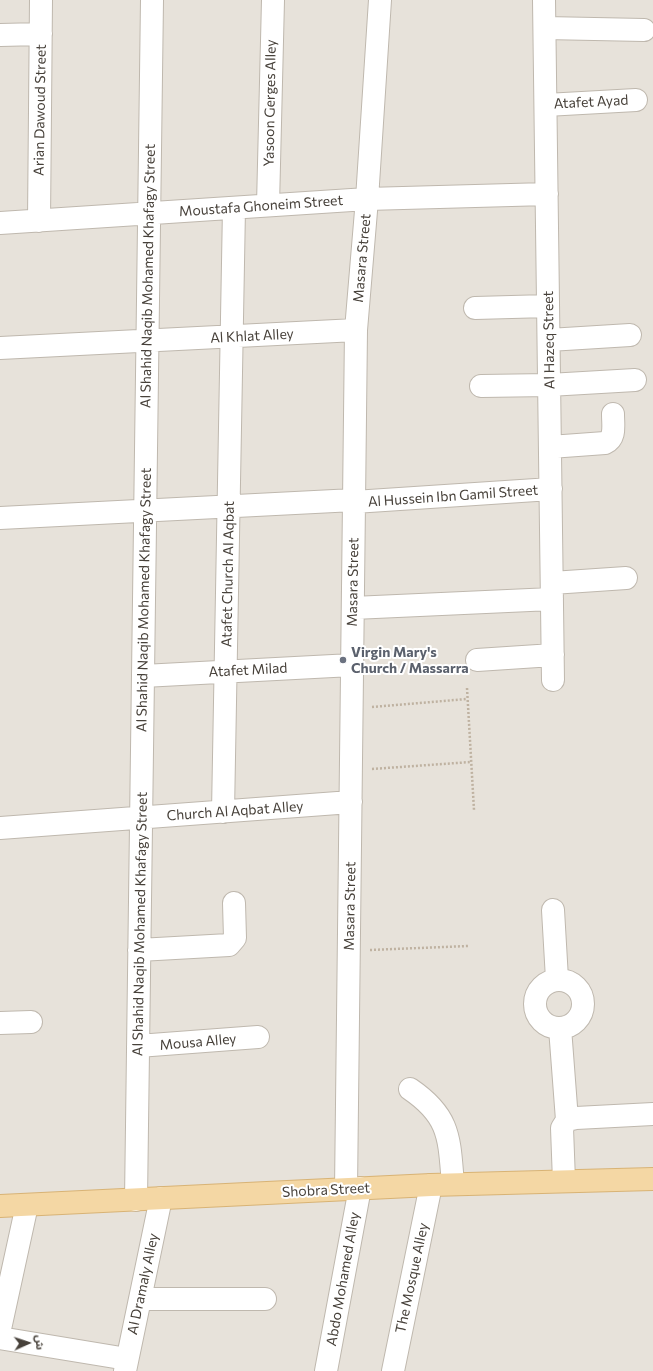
<!DOCTYPE html>
<meta charset="utf-8">
<style>
body{margin:0}
#map{position:relative;width:653px;height:1371px;overflow:hidden;background:#f4f1eb;font-family:Commissioner,"Noto Sans Arabic",sans-serif}
canvas{display:block}
.north{position:absolute;left:8px;top:1323px;width:40px;height:40px;-webkit-text-stroke:3px #fff;paint-order:stroke;rotate:87deg;font-size:11px;font-weight:700;line-height:16px;text-align:center;color:#47413a}
.north::after{content:'';display:block;margin:auto;width:14px;height:18px;background:#47413a;clip-path:polygon(50% 0,100% 100%,50% 72%,0 100%)}
</style>
<div id="map">
<canvas width="653" height="1371"></canvas>
<div class="north">ش</div>
</div>
<script>
const ctx = document.querySelector('canvas').getContext('2d');
ctx.lineJoin = 'round';
function fill(path, color) {
  ctx.fillStyle = color;
  ctx.fill(path, 'evenodd');
}
function stroke(path, color, width, dash) {
  ctx.strokeStyle = color;
  ctx.lineWidth = width;
  ctx.lineCap = dash ? 'butt' : 'round';
  ctx.setLineDash(dash || []);
  ctx.stroke(path);
}
function write(font, color, halo, rows, align = 'center') {
  ctx.font = font + ' Commissioner,sans-serif';
  ctx.lineWidth = 4;
  ctx.setLineDash([]);
  ctx.textBaseline = 'middle';
  ctx.strokeStyle = halo;
  ctx.fillStyle = color;
  for (const [text, x, y, turn = 0] of rows) {
    ctx.save();
    ctx.translate(x, y);
    ctx.rotate((+turn || 0) * Math.PI / 180);
    ctx.textAlign = isNaN(turn) ? turn : align;
    if (halo) ctx.strokeText(text, 0, 0);
    ctx.fillText(text, 0, 0);
    ctx.restore();
  }
}
const residential = new Path2D(`
 M0 0H653V1371H0Z`);
const path = new Path2D(`
 M467 688 474 810
 M372 707 467 699
 M372 769 471 762
 M370 950 468 946`);
const minor = new Path2D(`
 M544 0 553 680
 M545 28 644 30
 M0 35 41 34
 M546 105 636 100
 M268 205 273 0
 M39 221 41 0
 M0 223 367 199 547 194
 M475 308 548 306
 M549 340 630 335
 M0 348 356 330
 M481 386 549 385 635 380
 M550 447 605 443C616 438 613 426 613 414
 M354 502 551 489
 M0 518 354 500
 M552 583 626 578
 M353 608 552 599
 M477 660 553 655
 M143 676 352 665
 M223 812 234 208
 M0 828 351 802
 M553 910 557 979
 M139 950 229 945 235 938 234 903
 M535 1004a24 24 0 1 1 48 0a24 24 0 1 1-48 0Z
 M0 1023 31 1022
 M560 1028 567 1120
 M138 1046 258 1037
 M410 1089C451 1117 449 1139 453 1184
 M564 1181 562 1128 567 1120 576 1118 653 1114
 M346 1189 356 330 367 199 380 0
 M136 1200 152 0
 M140 1299H265
 M0 1329 27 1205
 M0 1338 127 1359
 M125 1371 161 1198
 M326 1371 360 1188
 M393 1371 431 1185`);
const major = new Path2D(`
 M0 1206 431 1185 653 1179`);
const markers = [
 [343,660,4,"#6b7280"]
];
const streetNames = [
 ["Atafet Ayad",591,102,-3],
 ["Yasoon Gerges Alley",270,103,-89],
 ["Arian Dawoud Street",40,110,-89],
 ["Moustafa Ghoneim Street",261,206,-4],
 ["Masara Street",362,258,-85],
 ["Al Shahid Naqib Mohamed Khafagy Street",148,276,-89],
 ["Al Khlat Alley",252,336,-3],
 ["Al Hazeq Street",549,340,-91],
 ["Al Hussein Ibn Gamil Street",453,496,-4],
 ["Atafet Church Al Aqbat",228,574,-89],
 ["Masara Street",353,582,-89],
 ["Al Shahid Naqib Mohamed Khafagy Street",144,600,-89],
 ["Atafet Milad",248,670,-3],
 ["Church Al Aqbat Alley",235,811,-4],
 ["Masara Street",350,906,-89],
 ["Al Shahid Naqib Mohamed Khafagy Street",140,924,-89],
 ["Mousa Alley",198,1042,-5],
 ["Shobra Street",326,1190,-3],
 ["The Mosque Alley",412,1278,-78],
 ["Abdo Mohamed Alley",343,1279,-80],
 ["Al Dramaly Alley",143,1284,-78]
];
const worshipNames = [
 ["Virgin Mary's",351,652],
 ["Church / Massarra",351,668]
];
fill(residential, '#e7e2da');
stroke(minor, '#bfb8ae', 24);
stroke(major, '#d8b375', 24);
stroke(path, '#bfb2a1', 2.5, [2, 2]);
stroke(minor, '#fff', 22);
stroke(major, '#f4d7a4', 22);
for (const [x, y, r, color] of markers) {
  const dot = new Path2D();
  dot.arc(x, y, r, 0, 2 * Math.PI);
  ctx.fillStyle = color;
  ctx.fill(dot);
  stroke(dot, '#fff', 1.5);
}
write('14px', '#47413a', '#fff', streetNames);
write('bold 14px', '#5b616d', '#fff', worshipNames, 'left');
</script>
